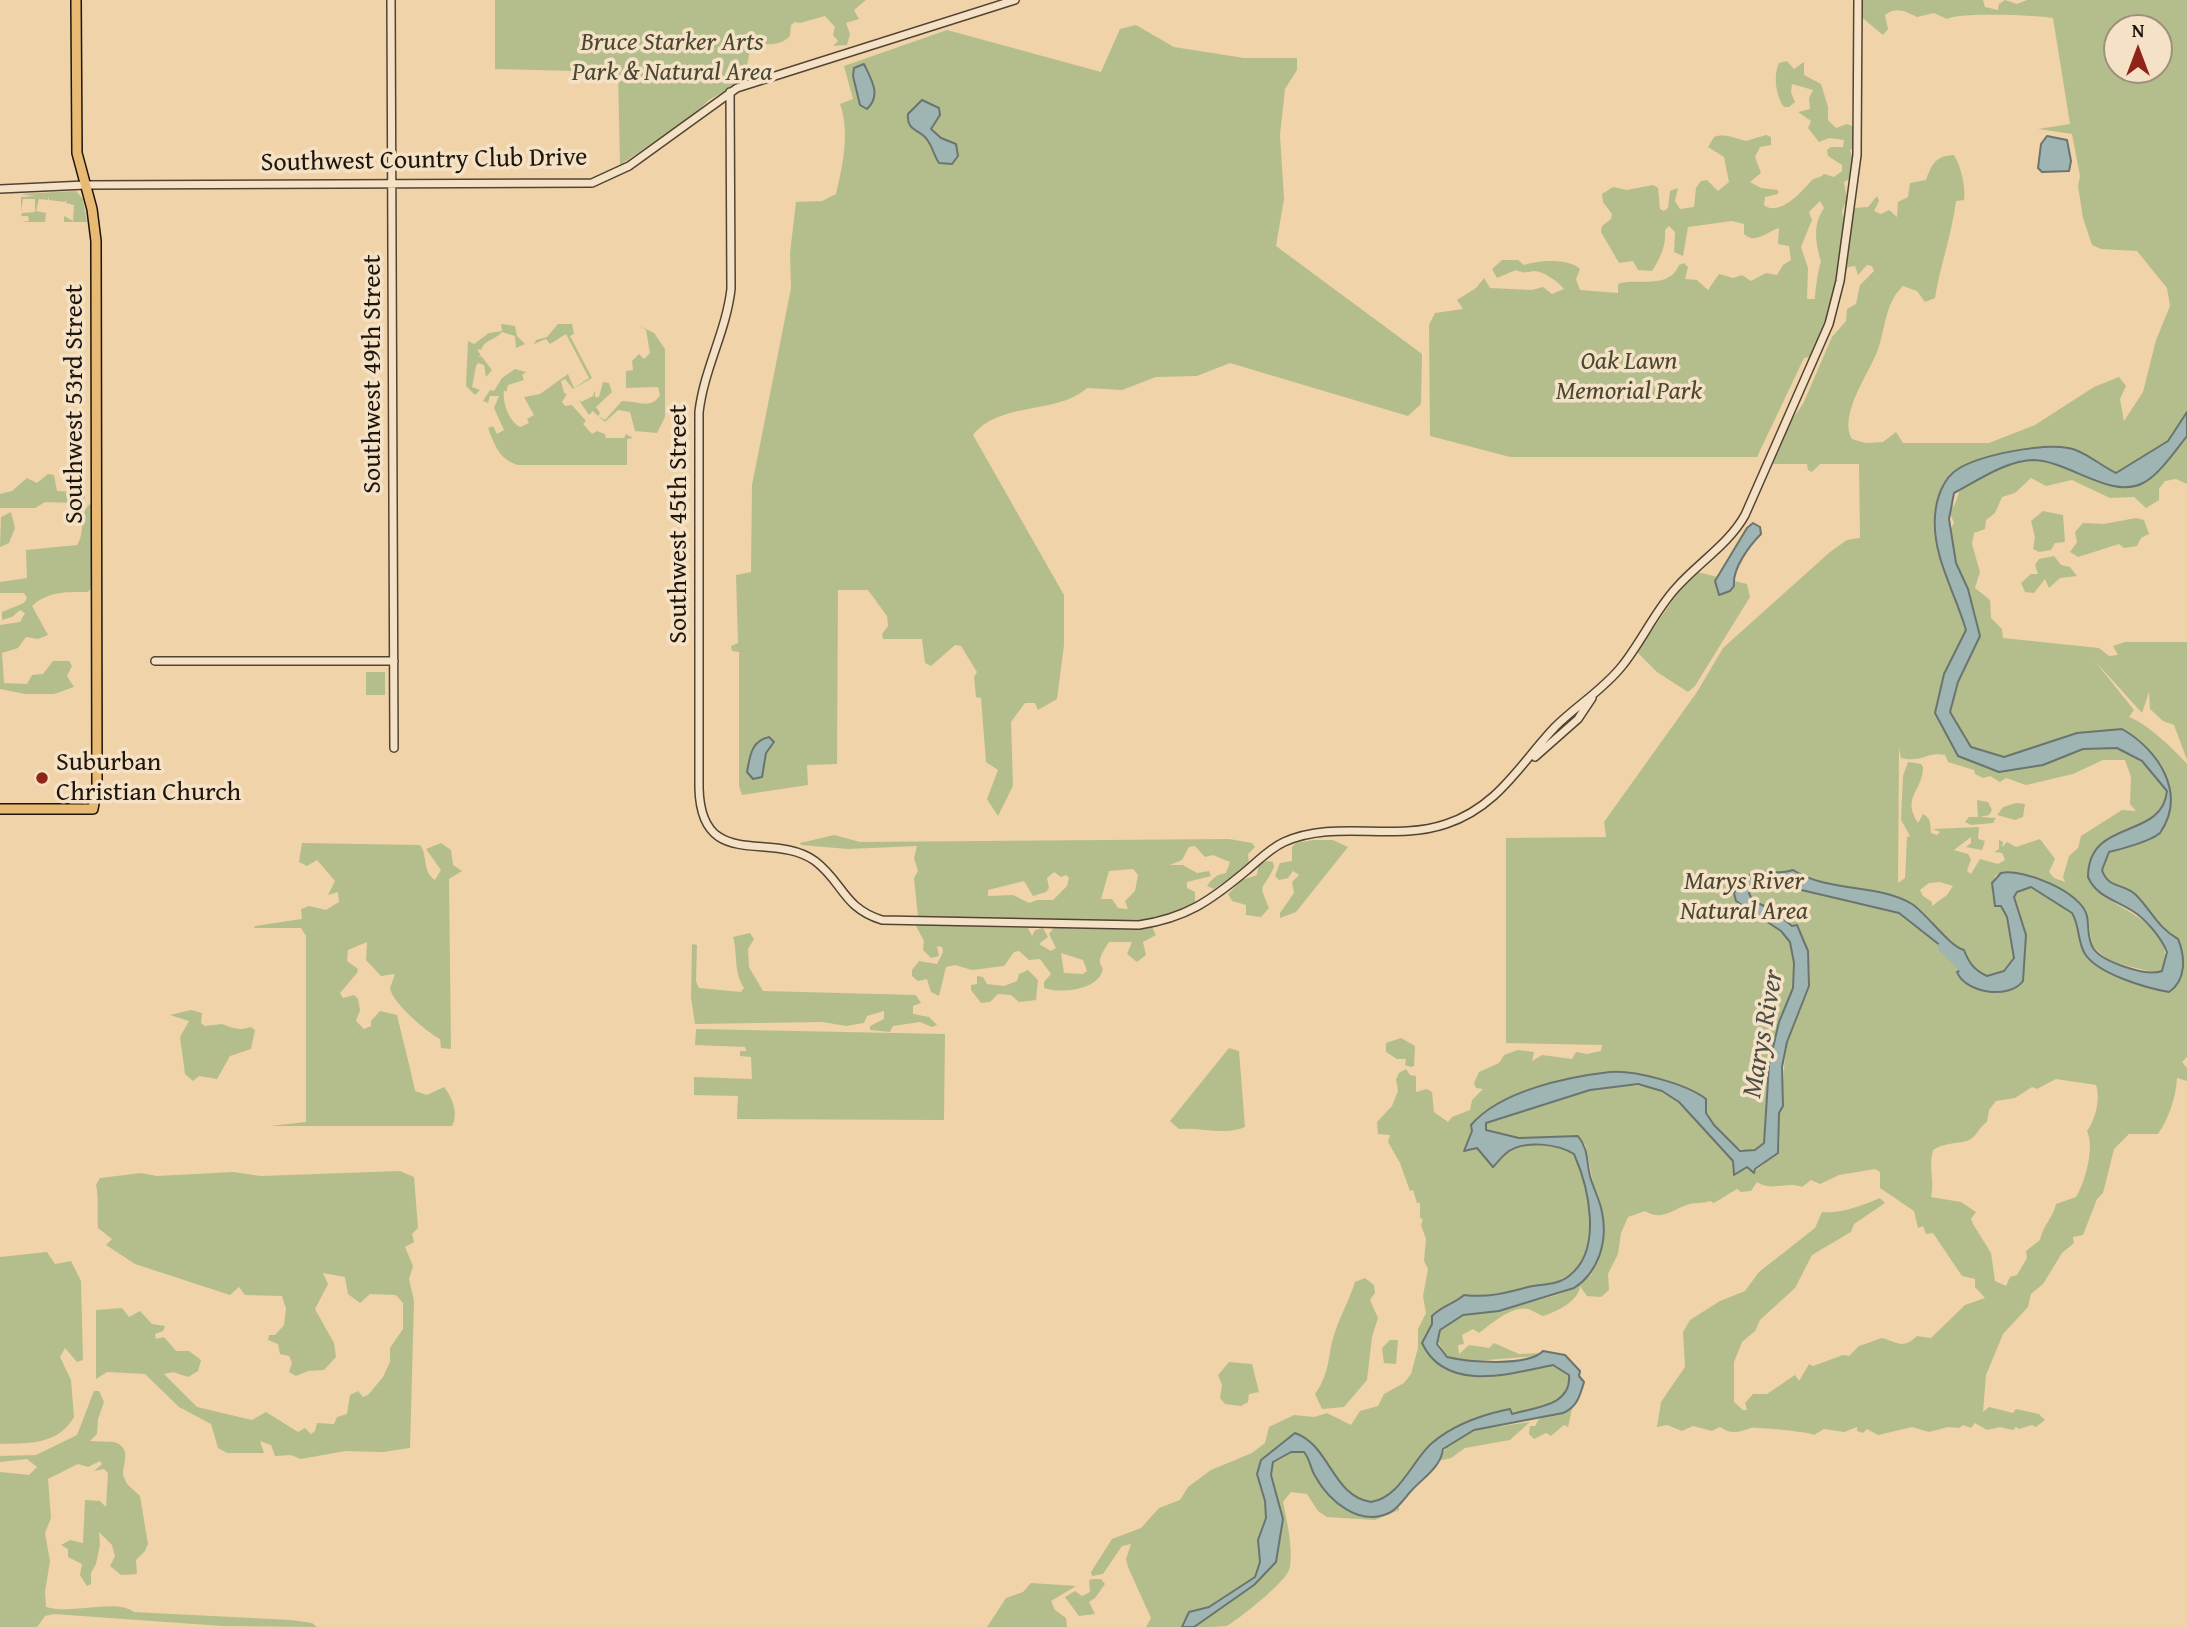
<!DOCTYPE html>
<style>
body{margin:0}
#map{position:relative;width:2187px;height:1627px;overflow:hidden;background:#f0d3a8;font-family:"Gentium Book Plus",serif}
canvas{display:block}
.north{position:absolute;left:2103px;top:14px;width:70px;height:70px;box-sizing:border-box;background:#f5e2c6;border:2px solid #9f907b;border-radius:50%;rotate:0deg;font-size:19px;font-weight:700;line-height:28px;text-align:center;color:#1e150b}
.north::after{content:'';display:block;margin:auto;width:24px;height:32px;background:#8f2418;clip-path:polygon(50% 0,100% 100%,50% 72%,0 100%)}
</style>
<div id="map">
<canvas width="2187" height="1627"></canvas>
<div class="north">N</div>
</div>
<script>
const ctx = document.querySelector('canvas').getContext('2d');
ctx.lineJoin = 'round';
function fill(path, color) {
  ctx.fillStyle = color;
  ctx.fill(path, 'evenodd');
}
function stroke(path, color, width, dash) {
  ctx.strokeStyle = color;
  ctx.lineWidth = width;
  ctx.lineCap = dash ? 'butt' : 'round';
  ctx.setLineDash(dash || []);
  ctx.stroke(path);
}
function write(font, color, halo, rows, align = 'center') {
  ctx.font = font + ' "Gentium Book Plus",serif';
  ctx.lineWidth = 7;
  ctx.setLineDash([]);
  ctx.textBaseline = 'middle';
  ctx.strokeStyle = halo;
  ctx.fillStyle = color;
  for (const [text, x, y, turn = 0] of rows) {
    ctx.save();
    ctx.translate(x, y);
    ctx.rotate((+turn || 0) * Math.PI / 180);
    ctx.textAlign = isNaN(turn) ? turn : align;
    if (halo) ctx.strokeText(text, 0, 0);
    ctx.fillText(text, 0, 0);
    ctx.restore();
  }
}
const green = new Path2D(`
 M495 0H866L854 10 859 19 846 23 850 34 847 45 833 46 838 41 833 35 835 27 825 16 800 23 795 22 791 25 790 36C781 46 765 46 752 41L745 75 739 83 709 100 693 115 620 165 618 72 495 69Z
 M1860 0H1983L1985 7 1998 10 1999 4 2005 0 2017 4 2027 0H2187V426L2171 449 2160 453 2157 458C2144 461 2139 475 2124 476 2102 477 2085 445 2063 451 2059 451 2057 455 2053 456 2042 453 2033 448 2020 450 2010 452 2004 457 1992 456L1984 464 1973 466 1949 492 1939 534 1947 574 1971 618 1969 635 1962 637 1944 674 1935 713 1958 756 1999 772 2043 765 2083 749 2117 748 2148 766 2167 791C2162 841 2088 817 2088 877 2102 911 2182 918 2162 971L2157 973 2111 962 2093 947C2090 937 2090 925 2087 915 2081 893 2017 863 1995 876L1992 892 1995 906H2001L2006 917 2014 958 2004 971 1987 976C1974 969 1969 963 1964 950 1945 946 1925 906 1896 898V911L1955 957 1962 970 1957 972C1965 994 2009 999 2022 981L2026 935 2014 897 2016 892 2031 887 2072 913C2080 926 2077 941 2085 954 2098 974 2146 988 2169 992 2186 980 2185 957 2178 939 2158 928 2151 910 2136 895 2124 883 2108 889 2102 870L2109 852C2124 848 2149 843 2160 833 2187 794 2159 750 2122 729L2077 733 2004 757 1971 747 1950 712 1958 682 1980 636 1975 612 1954 572 1949 552 1947 535 1954 523 1949 511 1955 504 1963 481 1989 464 2020 456 2031 460 2039 454 2080 465 2119 485 2133 487 2155 470 2187 435V484L2176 479 2165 481 2159 489V500L2146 508 2134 497 2110 498 2072 480 2046 486 2031 478 2015 493 2002 497 1995 513 1986 520 1985 529 1974 533 1972 544 1980 572 1975 588 1990 600 1991 618 2002 629 2003 638 2099 648 2109 656 2118 655 2113 646 2125 642H2187V760L2174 725 2163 721 2150 709 2149 692 2142 713 2094 660 2134 710 2129 717C2145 722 2175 750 2187 764V1057L2182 1062 2187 1068V1081L2177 1078C2176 1097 2169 1118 2158 1134H2129L2114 1149 2103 1193 2097 1199 2083 1235 2073 1237 2074 1243 2062 1253 2043 1284 2031 1294 2028 1307 2003 1334 1986 1375 1983 1412 1989 1407 2013 1413 2016 1409 2039 1414 2045 1420 2036 1427 2032 1425 2019 1429 2016 1427 2013 1430 2000 1427 1987 1430 1975 1423 1971 1428 1963 1425 1959 1428 1948 1427 1929 1432 1912 1427 1878 1435 1867 1429 1863 1433 1857 1431V1427L1844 1432 1824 1429 1814 1435C1810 1432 1755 1427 1751 1428 1739 1432 1732 1435 1720 1427L1712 1431 1693 1426 1682 1431 1667 1425 1657 1427 1661 1402 1685 1367 1683 1332 1690 1320 1720 1301 1745 1291 1759 1272 1815 1228 1822 1212C1841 1214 1863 1205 1880 1198L1885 1203 1854 1224 1851 1232 1812 1255 1795 1288 1760 1320 1755 1331 1742 1342 1734 1362V1402L1743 1410H1747L1745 1403 1753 1394H1767L1795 1375 1799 1381 1809 1364 1813 1366 1843 1355 1849 1356 1859 1346 1882 1338C1898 1342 1902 1350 1917 1336L1931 1338 1965 1305 1985 1298 1975 1287V1279L1962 1276 1933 1233 1926 1234 1923 1226 1918 1228 1914 1211 1880 1188V1172L1875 1169 1839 1175 1820 1184 1811 1180 1802 1187C1786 1181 1772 1192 1757 1182L1751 1191 1741 1192 1737 1189 1714 1203 1710 1201C1702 1204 1694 1202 1687 1205 1673 1209 1662 1222 1645 1211L1628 1217 1621 1233 1618 1254 1608 1274 1609 1290 1601 1297 1587 1296 1580 1286C1579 1301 1556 1312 1543 1316 1538 1314 1532 1310 1528 1309 1512 1305 1490 1325 1479 1333L1473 1329 1462 1335 1464 1344 1458 1345 1459 1354 1469 1345 1489 1348 1494 1343 1519 1354 1541 1353 1538 1356 1475 1361 1447 1357 1437 1340 1440 1330 1463 1314 1499 1311 1557 1295 1574 1288 1591 1275 1599 1261 1602 1212 1596 1199 1586 1146 1578 1136 1519 1138 1486 1130V1123C1543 1107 1625 1060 1679 1102 1700 1119 1714 1143 1733 1161L1734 1175 1747 1166 1754 1172 1778 1153C1782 1139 1776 1126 1779 1113 1784 1091 1782 1070 1787 1047H1774L1773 1050 1767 1138C1751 1169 1716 1136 1707 1115 1705 1111 1708 1105 1706 1099 1688 1085 1634 1070 1610 1072 1567 1077 1499 1091 1471 1124L1472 1131 1464 1151 1477 1148 1493 1167C1498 1162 1503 1155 1509 1151 1526 1140 1558 1144 1574 1154 1589 1188 1603 1249 1569 1276 1558 1286 1542 1284 1528 1287 1506 1293 1487 1297 1464 1295 1454 1304 1444 1305 1432 1316V1324L1422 1343C1444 1393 1511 1373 1553 1365L1569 1375C1571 1406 1534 1407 1512 1414L1509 1409 1505 1410C1478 1416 1453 1425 1432 1443 1412 1460 1400 1497 1371 1502 1332 1495 1330 1444 1295 1433L1260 1460 1257 1474 1265 1501 1266 1518 1258 1540 1260 1562 1255 1577 1209 1607 1189 1612 1182 1627H1146L1151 1618 1128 1567 1126 1559 1131 1544 1122 1546 1103 1574 1092 1576 1091 1572 1112 1539 1141 1528 1159 1508 1180 1500 1188 1487 1211 1470 1252 1453 1265 1443 1269 1427 1294 1415 1314 1417 1327 1413 1351 1425 1360 1411 1378 1406 1384 1394 1404 1383 1411 1374 1418 1348V1329L1426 1313 1423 1296 1428 1269 1424 1261 1426 1239 1421 1225 1423 1219 1420 1218V1203H1417L1413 1190 1410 1191 1400 1163 1388 1142 1390 1135 1378 1134 1377 1122 1392 1106 1398 1091 1396 1079 1399 1073 1406 1069 1410 1075 1416 1076V1092L1427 1089 1432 1092 1434 1112 1448 1122 1452 1117 1470 1110 1472 1100 1483 1089 1476 1088 1474 1083 1479 1072 1499 1063 1504 1055 1518 1050 1534 1052 1532 1061 1542 1055 1572 1059 1576 1052 1587 1054 1601 1051 1602 1045 1506 1043V838L1606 837 1604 822 1697 692 1723 648 1830 552 1847 540 1860 538 1859 464H1820L1812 472 1808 470 1807 464H1767L1787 426 1803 404 1832 337 1846 321 1847 309 1856 304 1860 285 1874 271 1872 266 1867 265 1858 275 1855 266 1848 267C1831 296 1832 329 1811 357L1804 358 1757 457H1510L1430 436 1429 325 1435 313 1463 309 1457 300 1476 288 1484 278 1490 288 1532 290 1543 287 1552 294 1564 289C1559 282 1543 271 1534 271 1526 272 1524 274 1516 270L1497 278 1492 269 1502 260H1518L1524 265C1537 260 1569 258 1580 269L1576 279 1580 290 1618 293V284C1633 277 1669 291 1679 265L1684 263 1688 267 1685 279 1697 280 1708 290 1719 274 1733 278 1742 275 1751 281 1766 273 1777 275 1783 265 1791 260 1789 246 1778 244 1779 228C1768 231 1755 245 1744 234V224L1732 221 1688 227 1683 256 1674 252 1675 232 1669 226 1665 230C1666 246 1661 257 1652 271L1638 270 1633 261 1619 263 1601 232 1602 226 1611 219 1612 214 1603 202 1602 194 1613 187 1627 190 1653 185 1658 188 1660 209 1664 211 1668 208 1670 191 1678 188 1675 201 1680 209 1694 207 1696 188 1701 181 1707 180 1718 191 1729 182 1724 157 1708 147 1714 137C1726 133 1733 138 1746 141L1766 135 1771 137V145L1760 147 1755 157 1761 173 1750 182 1761 188 1778 190V194L1765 197 1764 205C1778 217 1801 193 1810 182 1814 177 1819 179 1824 174L1834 177 1842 171V165L1828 156 1827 150 1831 147H1843L1844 140 1829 138 1819 142 1808 128 1811 121 1798 112 1810 109 1809 98 1813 90 1792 84 1791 92 1795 102 1789 107H1784C1776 96 1773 76 1779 63L1787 61 1794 69 1804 62V75L1821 84 1828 107V120L1836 128 1847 124 1855 127V147L1850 150 1854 161 1853 177 1844 182 1847 200 1842 211 1846 231 1841 237 1842 244 1846 242 1854 208 1868 207 1877 196 1879 201 1874 211 1881 214 1889 210 1897 217 1898 202 1908 197 1910 183 1926 180C1932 164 1935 156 1954 155 1961 167 1966 187 1964 200L1956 201C1952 234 1940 266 1935 298L1925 302 1917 291 1903 286C1884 304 1886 329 1877 352 1869 373 1838 416 1852 439L1865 443 1883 442 1896 432 1903 443H1989L2035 425 2094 387 2119 377 2126 386 2120 399 2124 421 2143 392 2156 340 2170 306 2167 288 2137 251 2101 249 2092 245 2083 218 2078 186 2080 176 2072 134 2038 129 2070 124 2053 18C2035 15 1958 12 1947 19L1934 13 1917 17C1906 12 1897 6 1885 15L1888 29 1883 35 1859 15ZM2117 28H2159V70H2117ZM1820 201 1824 208C1812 225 1816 244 1821 262 1818 269 1815 293 1815 299H1807L1808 268 1801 247 1812 220 1809 212ZM1899 748 1901 758C1923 763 1927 751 1945 755L1948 762 1974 770 1975 774 1983 778 1990 776 2000 782 2006 778 2026 785 2073 774 2103 760H2125L2131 777 2130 804 2136 811 2122 810 2081 836 2078 848 2069 856 2063 877 2065 882 2054 878 2049 872 2055 859 2040 839 2016 847 2007 842 2002 847 2003 842 1999 840V849L1994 852 2002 853 2005 860 1998 864 1980 859 1971 874 1967 871 1971 859 1968 854 1954 850 1971 837V843L1966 847 1982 850 1985 841 1978 839 1979 827 1933 829 1940 832 1937 835 1931 833C1930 825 1932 819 1923 814L1918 823C1901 797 1923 791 1923 767L1921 764 1908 762 1903 776 1901 820 1910 836 1907 837 1905 878 1898 883ZM1940 882 1953 886 1947 895 1932 906V902L1923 896 1920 890 1929 883ZM2056 1079 2096 1085C2101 1099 2095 1120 2087 1131 2095 1147 2085 1183 2076 1197L2056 1204C2053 1218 2043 1225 2040 1240L2026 1251 2027 1258 2017 1275 2010 1277 2006 1286 1995 1281 1991 1253 1973 1224 1971 1219 1976 1212 1961 1202 1931 1197C1935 1181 1928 1167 1933 1150 1947 1141 1964 1144 1971 1139 1978 1134 1980 1126 1987 1122L1989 1110 1996 1101 2015 1098 2032 1087 2037 1089Z
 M1136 25 1174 47 1244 58H1297V70L1285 89 1280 135 1284 199 1276 246 1422 354 1421 404 1408 416 1230 363 1197 376 1156 377 1122 390 1087 388C1057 415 1000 401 973 435L1064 595V645L1057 699 1038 710 1035 703H1025L1011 722 1013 786 998 816 987 799 998 770 986 762 981 698 976 697 974 677 977 672 961 646 955 645 931 666 925 663 922 639H883L882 634 888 626 887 616 868 590H838L837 764 807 765 808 785 742 795 739 786V652L732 651 731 646 738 643 736 575 751 572 752 485 791 288 790 253 796 202 822 201 836 194C843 165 850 132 840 104L853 99 844 66 947 30 1101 72 1120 29Z
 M76 191 83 199 87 222H64V216L73 221 74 205 66 203 67 199 65 202 49 200V196L48 200 39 199 36 211 46 213 45 222H21L29 221 28 216H21L22 213 35 212V199H23L21 211V197L35 196 20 194Z
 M501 324 515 326 517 336 525 344 516 348 515 336 502 332C494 341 485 339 481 350L477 349 481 356H477L482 357 492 370 486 377 484 365 478 363 476 366 472 387 480 390 475 395 466 386 468 341 474 344 489 333 502 331Z
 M558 324H572L574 334 570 336 592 378 573 389 565 379 561 381 564 393 567 394 562 402 565 406 572 405 586 421 583 424 592 434 597 431 605 434 606 438H624L626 434 633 438 627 439V465H518C499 459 495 446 488 428L493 426 497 434 504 430 494 408 499 396H490L488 403 483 401 490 390 494 391 502 378 515 369 526 372 522 375 524 380 508 385 506 392 504 390C502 402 509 421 520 427L529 423 527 419 534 415 524 397 540 394 568 374 574 388 589 378 566 334 550 344 546 339 534 344 536 340 547 337Z
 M640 326 654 333 665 349V417L657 433 635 431 630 412 618 410 605 422 598 416 605 420 622 401C638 401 651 410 660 395L658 387 626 388V371L633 370 632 361 639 354 644 359 650 353 646 330Z
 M603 382 609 383 612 392 596 407 600 413 598 416 593 411 589 415 578 399 581 402 593 396 595 390V397H599Z
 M48 474 54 475 57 491 85 493V498L74 503 45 502 35 508H0V494L12 491 27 478 37 483Z
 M90 504 95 507V583L88 592C67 592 48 591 32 606L48 635 38 639 26 637 18 648 2 653 4 683 27 684 32 675 43 674 53 661H69L72 666 67 676 74 687 54 694H25L0 689V625L20 622 25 613 20 610 12 617 2 620V612L24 603 27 598 24 593H0V582L27 578 26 550 77 545C86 532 78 514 90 504Z
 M2043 511 2063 515 2065 542 2055 543 2051 550 2039 552 2033 549 2035 537 2031 521Z
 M11 512 15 528 9 543 0 547 1 517Z
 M2136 518 2144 520 2149 534 2141 538 2137 546 2124 548 2119 544 2078 557 2070 552 2077 542 2075 532 2083 523 2104 524Z
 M2054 556 2061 565 2070 567 2077 576 2060 578 2049 588 2045 579 2034 593 2025 592 2021 583 2031 574H2038L2035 565 2039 559Z
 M1697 572 1747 584 1750 597 1695 686 1688 692 1657 672 1637 652 1679 591Z
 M366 672H385V695H366Z
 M1977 800 1988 802 1992 810 1989 815 1980 817 1996 818 1993 823 1971 825 1965 822 1969 817H1978Z
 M2016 803 2025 804 2023 817 2015 820 1997 815 2003 807Z
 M834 835 860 842 1229 839 1252 843 1255 847 1248 854 1249 865 1214 889 1207 886C1213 877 1217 875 1226 873L1230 862 1213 855 1205 857 1195 846 1189 847 1182 860 1170 865H1183L1197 873 1209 871 1211 876 1187 882V888L1195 892V905L1155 920 1135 922 925 919 918 917 914 878 918 871 914 858 917 846 848 849 801 845 800 843ZM1133 869 1138 875 1135 891 1125 901 1128 909 1118 908 1112 899H1101L1109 871ZM1054 872 1061 877 1066 875 1069 878 1067 886 1053 900H1037L1029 903 1013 895 988 896V890L1024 881 1033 896 1046 892 1049 888 1047 878Z
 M1313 840H1333L1348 847 1296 912 1280 918V913L1294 893 1292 882 1299 875 1293 871 1288 878 1279 880 1275 876 1280 863 1292 861V847L1296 843Z
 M302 843 420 845C428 855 422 872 435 880L441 870 426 849 441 843 451 850 453 865 462 871 449 879 451 1049 441 1048 440 1039C427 1032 392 1003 390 988L395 974 381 976 366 960 367 942 348 950 347 961 358 969 357 973 340 993 343 998 354 995 358 999 360 1010 356 1021 364 1029 371 1026V1021L380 1011 397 1015C403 1041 410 1066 415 1091L427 1095 444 1087C452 1097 459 1114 452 1126H270L306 1122V936L301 928H254L255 926 302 919 301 909 309 906 326 910 339 902 338 892 328 895 335 881 317 860 307 866 299 862Z
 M1267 861 1273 862 1274 867C1261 895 1258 880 1269 908L1261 917 1246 915V905L1232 901 1228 894 1242 880 1257 875 1259 864Z
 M919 925 1028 928 1032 936 1035 930 1043 928 1048 937 1039 944 1051 951 1056 948 1049 934 1054 927H1152L1156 935 1143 942 1146 955 1137 962 1127 954 1132 942H1109C1106 947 1099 957 1100 962 1101 969 1104 965 1102 972 1096 990 1060 994 1044 988V982L1051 974 1040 959 1029 960 1019 951 1014 952 1004 966 972 970 955 965 946 967 939 996 931 992 927 979 918 981 912 976V970L919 961 937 964 943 952 942 947 937 946 939 956 931 958 923 950 924 941 916 926ZM1061 953 1083 960 1087 971 1083 974 1064 973Z
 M750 933 754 939 748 949 749 967 763 991 916 995 921 1003 913 1006V1014L929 1017 937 1025 932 1027 920 1022 893 1026 890 1032 870 1030V1026L884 1019V1011L867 1016 864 1023 846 1026 823 1022 695 1024 691 997 692 944 697 945 696 981 699 988 741 992 744 988C733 971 738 954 733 937Z
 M1028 970 1038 980 1036 1000 1019 1002 1011 995 998 994 990 1002 981 1003 971 990V985L977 984V976L983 977 987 984 1004 986 1017 981 1019 974Z
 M191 1010 202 1013 201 1023 205 1026 222 1024C233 1028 239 1031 251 1027L255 1030 251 1049 230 1056 217 1079 199 1076 193 1081 185 1074 180 1037 189 1021 170 1015Z
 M696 1029 945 1034 944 1120 737 1119 738 1096 694 1095V1077L752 1079 751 1057 740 1056V1051H746L745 1047 695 1045Z
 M1401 1038 1415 1046 1414 1066 1411 1067 1405 1065 1406 1059H1397L1386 1052V1043Z
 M1229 1048 1239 1051 1245 1127C1223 1136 1202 1127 1179 1129L1170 1121Z
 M400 1171 414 1177 418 1228 412 1234 414 1242 405 1247 413 1266 409 1279 414 1301 410 1448 383 1452 345 1451 301 1459 291 1455 275 1456 271 1445 260 1441 264 1453H227L218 1448 211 1424 179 1407 145 1374 107 1372 96 1379V1310L122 1308 129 1317 140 1311 152 1324 165 1326 163 1331 155 1334 156 1339 164 1337 176 1351H189L201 1360 198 1371 188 1377 173 1372 164 1374 197 1407 252 1420 266 1412 298 1432 305 1428 311 1434 315 1431 317 1423 334 1424 337 1417 347 1414 350 1395 358 1391 363 1397 368 1395 383 1377 390 1362V1348L403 1329V1303L396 1295 370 1294 360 1303 348 1294 345 1277 323 1273 328 1284 315 1309 334 1343 336 1357 324 1370 308 1371 296 1376 289 1372 292 1363 289 1356 280 1354 278 1344 268 1340 269 1335H275L284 1325 286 1309 282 1296 245 1295 239 1287 230 1295 135 1264 106 1245 112 1239 98 1228C97 1216 99 1196 96 1185L100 1178 141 1173 157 1176 233 1172 261 1176Z
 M47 1252 55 1264 71 1261 81 1281 83 1360 77 1362 65 1348 60 1357 71 1380 74 1417C58 1445 29 1443 0 1444V1257Z
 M1365 1278 1374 1285 1375 1293 1370 1300 1378 1318 1372 1337 1367 1380 1344 1407 1322 1409 1315 1394C1331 1372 1327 1355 1335 1332 1341 1314 1349 1301 1355 1282Z
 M1390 1340H1398L1396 1364 1384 1363 1382 1348Z
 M1229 1362 1252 1364 1259 1392 1249 1394 1248 1402 1241 1406 1225 1404 1220 1398 1222 1385 1218 1375Z
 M94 1391H99L104 1402 98 1419 97 1434 90 1441 114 1442C132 1448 123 1462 123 1475L127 1484 140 1496 148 1544 145 1551 136 1560 137 1574 121 1575 110 1566 115 1556 112 1545 99 1532 100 1545 96 1564 91 1573V1584L87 1586 80 1575 82 1564 68 1557V1549L61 1545 70 1540 83 1543 85 1500 100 1501 106 1507 108 1473 104 1469 94 1471 102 1464 100 1461 88 1467 78 1464 48 1479 51 1518 45 1533 50 1561 45 1592 46 1607C72 1615 116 1598 134 1612L291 1620 312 1623 317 1627 222 1626 54 1614 45 1616 37 1627H0V1472L29 1475 37 1467 27 1459 0 1462V1456L36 1455 77 1435Z
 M1572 1409 1568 1427 1564 1425 1551 1436 1546 1433 1534 1439 1529 1434 1530 1426H1535L1539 1419Z
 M1530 1422 1510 1440 1465 1448 1451 1458 1439 1461 1448 1444 1474 1430Z
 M1292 1452H1304C1311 1461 1310 1469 1316 1477 1328 1496 1348 1520 1374 1517 1384 1516 1391 1510 1399 1507V1510L1375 1520 1327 1517 1318 1511 1307 1494 1291 1492 1283 1502C1287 1522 1293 1546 1290 1567 1289 1580 1239 1619 1227 1626 1220 1627 1202 1627 1194 1627L1254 1585 1276 1562 1283 1519 1271 1475 1273 1462Z
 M1093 1579H1101L1105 1584 1095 1598 1089 1602 1095 1614 1079 1616 1065 1597 1075 1591 1082 1596 1090 1592 1089 1580Z
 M1031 1583 1076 1586 1051 1601 1055 1610 1066 1618 1067 1627H987L1006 1598 1023 1592Z`);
const water = new Path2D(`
 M864 64C871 79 882 95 867 109L860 105 853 76 854 68Z
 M922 100 939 108 940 115 931 129 941 138 956 144 958 156 952 164 939 163C934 156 933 148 928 141 921 129 906 132 908 114Z
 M2047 136 2067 140 2071 161 2069 171 2042 172 2038 168 2041 144Z
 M2187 412V436C2175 451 2159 475 2143 483 2111 500 2069 461 2034 460 2007 460 1977 481 1954 493L1949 519 1956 563 1968 589 1980 636 1958 682 1950 712 1971 747 2004 757 2077 733 2122 729C2159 750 2187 794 2160 833 2151 841 2122 849 2109 852L2102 870C2108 889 2124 883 2136 895 2151 910 2158 928 2178 939 2185 956 2187 980 2169 992 2146 988 2098 974 2085 954 2077 941 2080 926 2072 913L2031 887 2017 892 2014 897 2026 935 2023 981C2009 1000 1965 993 1957 972L1962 969 1955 957 1899 913 1793 888 1756 885 1749 893 1752 900 1774 911 1792 926 1797 925 1808 951 1809 986 1787 1042 1782 1067 1783 1106 1779 1113 1778 1153 1755 1169 1754 1173 1747 1167 1734 1175 1733 1161 1679 1102 1662 1091 1638 1084 1590 1090 1486 1123V1130L1519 1138 1578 1136C1589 1150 1586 1160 1590 1176 1593 1188 1600 1200 1602 1212 1608 1241 1599 1272 1574 1288L1499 1311 1463 1315 1440 1330 1437 1344 1447 1357C1468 1362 1528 1367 1543 1351L1565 1355 1580 1371 1579 1376 1584 1382C1580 1396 1577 1407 1563 1413L1474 1430 1443 1449C1441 1467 1423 1478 1412 1490 1406 1496 1398 1509 1389 1513 1359 1527 1329 1501 1315 1476 1310 1468 1311 1461 1304 1452H1291L1273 1462 1271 1475 1283 1519 1276 1562 1254 1585 1194 1627H1182L1189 1612 1209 1607 1255 1577 1260 1562 1258 1540 1266 1518 1265 1501 1257 1474 1261 1460 1295 1433C1330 1445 1332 1496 1371 1502 1401 1497 1412 1460 1432 1443 1453 1425 1478 1416 1505 1410L1510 1409 1512 1414C1535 1407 1572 1406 1569 1375L1553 1365C1510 1374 1445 1393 1422 1343L1432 1324V1316C1443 1305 1454 1304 1464 1295 1487 1298 1506 1293 1528 1287 1542 1284 1558 1285 1569 1276 1603 1250 1589 1188 1574 1154 1558 1144 1525 1140 1509 1151 1502 1156 1498 1162 1493 1167L1477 1148 1464 1151 1472 1131 1471 1125C1500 1091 1566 1077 1610 1072 1635 1070 1687 1084 1706 1099V1113L1714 1125 1740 1151 1755 1150 1764 1143 1769 1065 1779 1022 1793 988 1794 963 1790 942 1781 931 1736 901 1734 893C1755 858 1767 879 1793 870 1829 893 1877 883 1912 904 1927 914 1950 947 1964 950 1969 963 1974 970 1987 976L2004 971 2014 958 2007 917 2001 906H1995L1992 883 2001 873C2023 868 2082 892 2087 916 2089 926 2087 938 2093 948 2102 962 2147 977 2162 971L2167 952C2161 937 2145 918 2131 910 2115 900 2096 896 2088 877 2088 817 2162 841 2167 791L2142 761 2117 748 2083 749 2043 765 1999 772 1958 756 1935 713 1944 674 1966 630C1955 592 1932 556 1935 516 1936 499 1943 478 1958 469 1980 455 2042 443 2068 448 2085 451 2101 466 2116 473L2168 441Z
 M1753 523 1760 527 1761 534C1749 546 1732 569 1734 586L1730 591 1719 595 1715 581 1747 528Z
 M769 737 774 742 766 753 762 777 753 779 747 772C750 756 751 741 769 737Z`);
const river = new Path2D(`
 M1942 947 1967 972`);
const minor = new Path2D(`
 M391 0 394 748
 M730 92 731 289C726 332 704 369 699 412V788C701 873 772 830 815 861 843 882 843 908 882 920L1139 925C1186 918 1210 901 1246 871 1258 861 1269 849 1284 842 1336 819 1393 842 1446 824 1498 807 1520 764 1555 727 1576 706 1603 690 1622 666 1642 641 1655 611 1676 588 1698 563 1729 544 1745 515L1829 324 1840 281 1857 155 1858 0
 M0 189 85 185 592 183 629 166 737 88 1015 0
 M155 661H394
 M1535 757 1578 719 1592 698`);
const major = new Path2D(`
 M0 809H93L97 787 96 241 92 209 77 153 76 0`);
const markers = [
 [42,778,7,"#8f2418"]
];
const parkNames = [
 ["Bruce Starker Arts",672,43],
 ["Park & Natural Area",672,73],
 ["Oak Lawn",1629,362],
 ["Memorial Park",1629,392],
 ["Marys River",1744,882],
 ["Natural Area",1744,912]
];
const streetNames = [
 ["Southwest Country Club Drive",424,161,-1],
 ["Southwest 49th Street",373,374,-90],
 ["Southwest 53rd Street",75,404,-90],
 ["Southwest 45th Street",679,524,-90]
];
const poiNames = [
 ["Suburban",56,763],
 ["Christian Church",56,793]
];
const waterNames = [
 ["Marys River",1764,1034,-80]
];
fill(green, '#b4be8c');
fill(water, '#9eb5b3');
stroke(water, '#6b7570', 2);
stroke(river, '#9eb5b3', 9);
stroke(minor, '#524432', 10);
stroke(major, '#1e150b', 12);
stroke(minor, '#f5e2c6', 7);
stroke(major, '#e8ba74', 9);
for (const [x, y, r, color] of markers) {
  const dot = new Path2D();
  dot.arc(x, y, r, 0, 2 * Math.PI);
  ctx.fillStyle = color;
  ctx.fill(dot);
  stroke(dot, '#f5e2c6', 2.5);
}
write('italic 26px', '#4b4832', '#f5e2c6', parkNames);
write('26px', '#1e150b', '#f5e2c6', streetNames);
write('26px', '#1e150b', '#f5e2c6', poiNames, 'left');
write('italic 28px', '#4b4d46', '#f5e2c6', waterNames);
</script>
